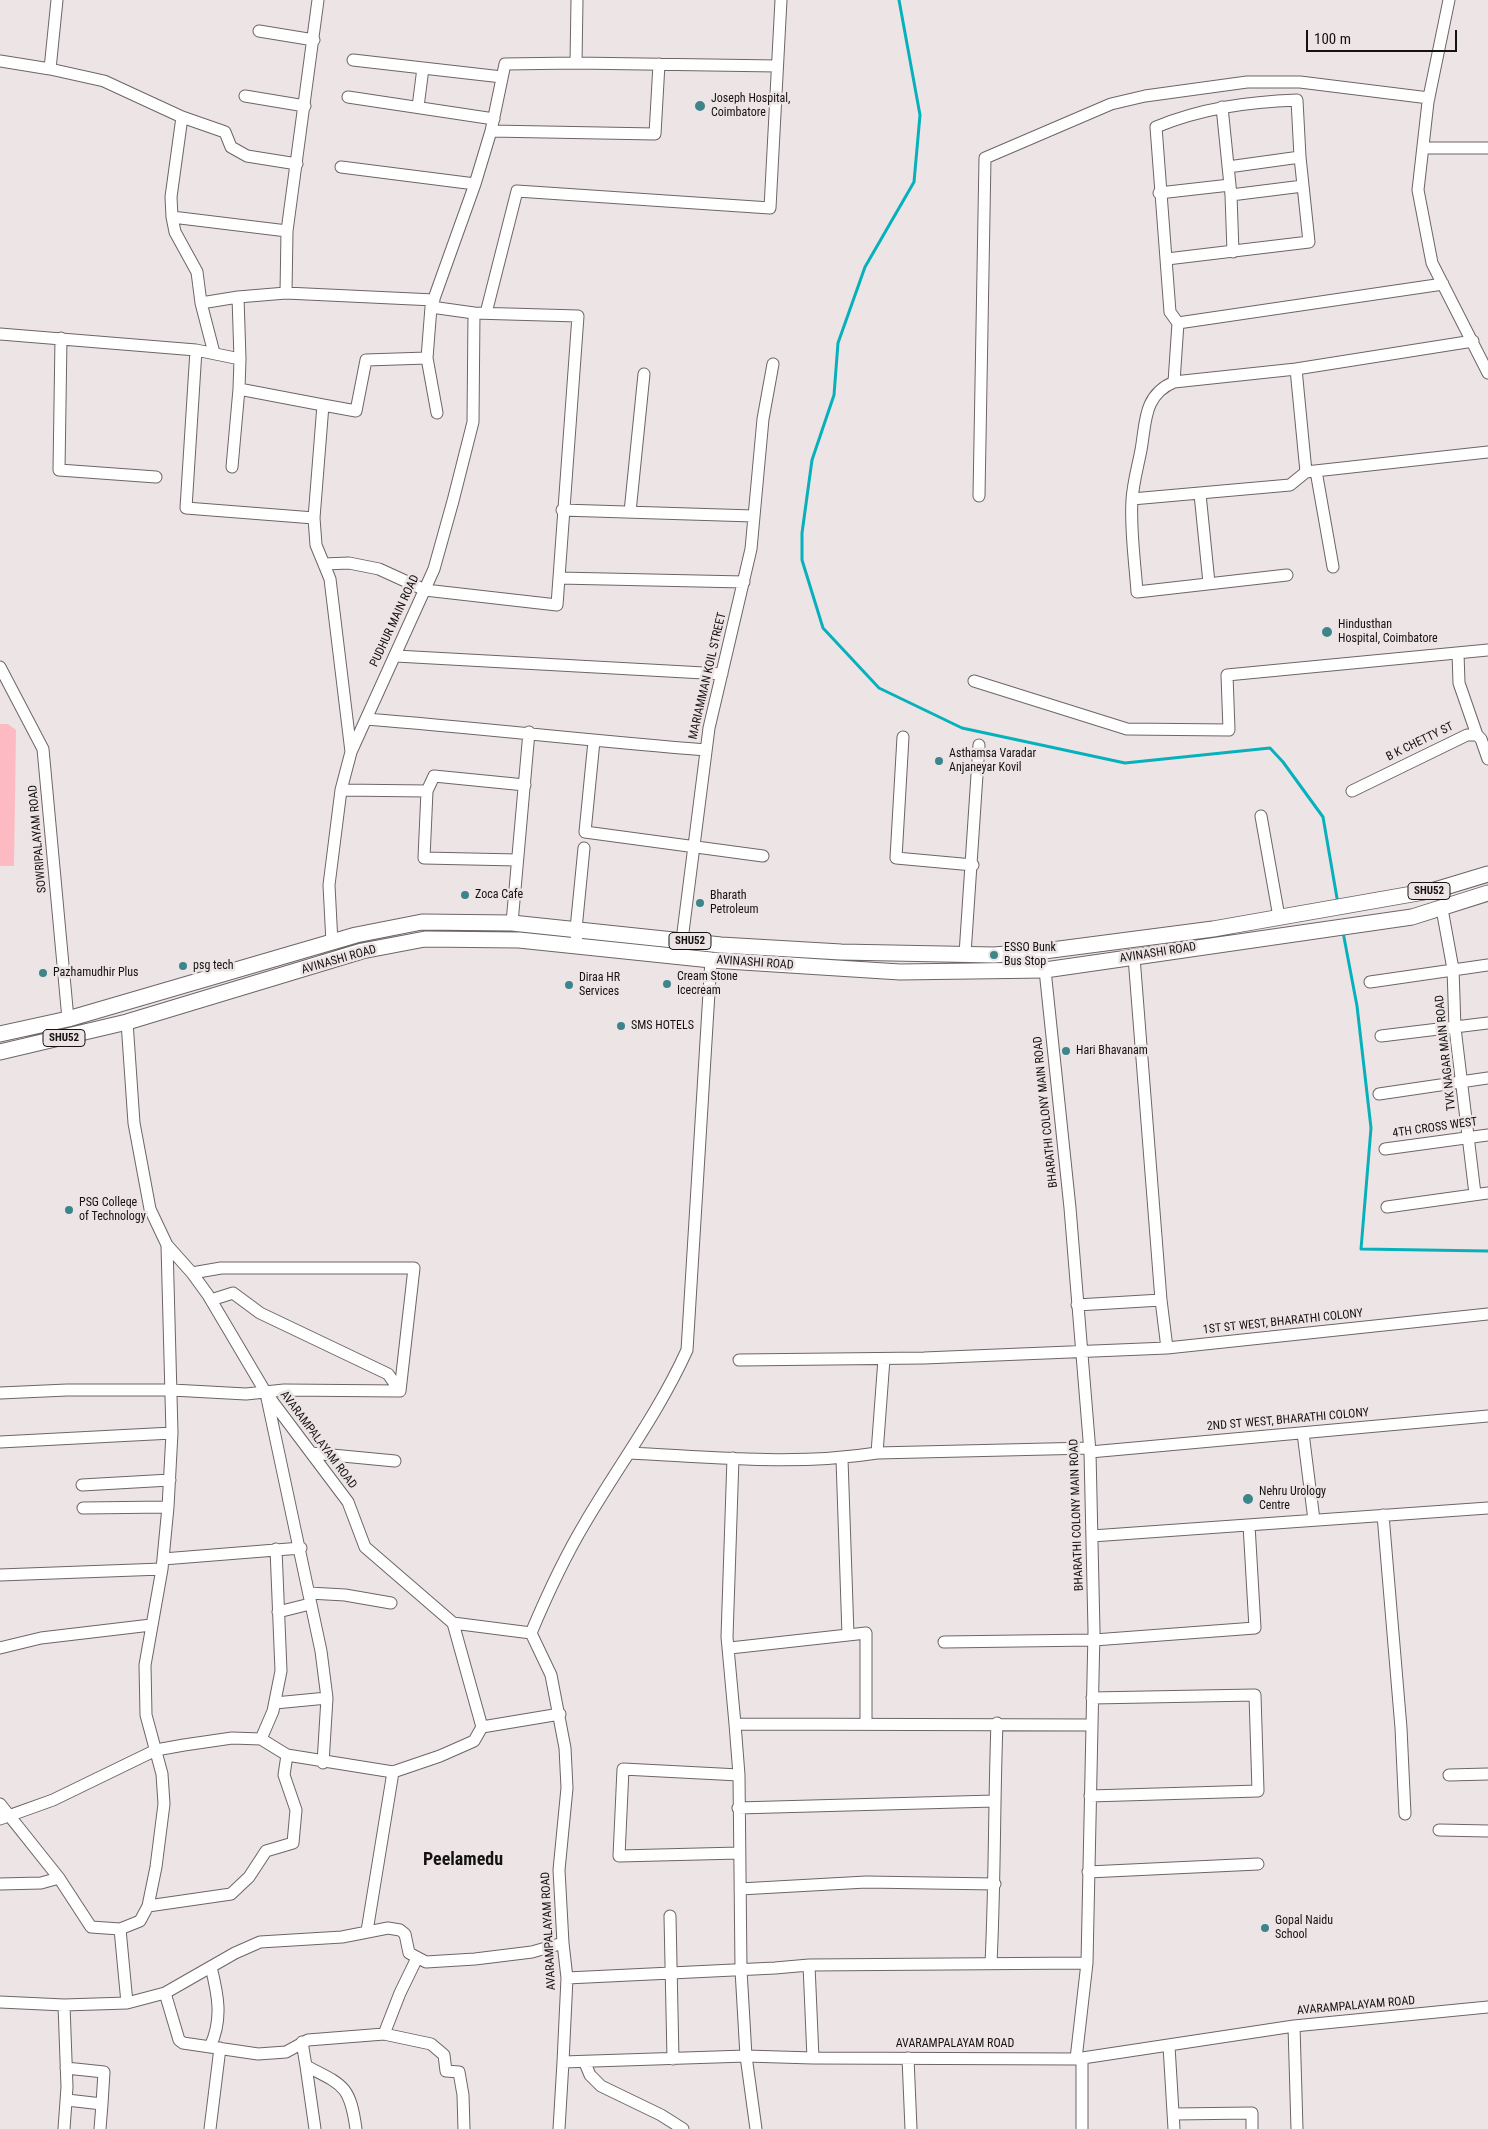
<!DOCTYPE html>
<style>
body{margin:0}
#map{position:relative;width:1488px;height:2129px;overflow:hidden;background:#ede4e5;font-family:"Roboto Condensed",sans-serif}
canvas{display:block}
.scale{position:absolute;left:1306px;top:30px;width:151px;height:22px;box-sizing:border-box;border:2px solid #151212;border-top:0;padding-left:6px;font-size:15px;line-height:18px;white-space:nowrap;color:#151212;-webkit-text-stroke:4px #ede4e5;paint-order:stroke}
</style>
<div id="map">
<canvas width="1488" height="2129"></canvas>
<div class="scale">100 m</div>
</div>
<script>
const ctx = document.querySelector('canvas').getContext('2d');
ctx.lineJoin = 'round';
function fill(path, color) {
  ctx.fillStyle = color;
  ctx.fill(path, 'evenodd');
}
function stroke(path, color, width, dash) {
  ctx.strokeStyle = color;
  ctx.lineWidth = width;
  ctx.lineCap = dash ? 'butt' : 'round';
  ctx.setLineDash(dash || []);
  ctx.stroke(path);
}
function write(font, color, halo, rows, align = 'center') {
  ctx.font = font + ' "Roboto Condensed",sans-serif';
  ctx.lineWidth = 5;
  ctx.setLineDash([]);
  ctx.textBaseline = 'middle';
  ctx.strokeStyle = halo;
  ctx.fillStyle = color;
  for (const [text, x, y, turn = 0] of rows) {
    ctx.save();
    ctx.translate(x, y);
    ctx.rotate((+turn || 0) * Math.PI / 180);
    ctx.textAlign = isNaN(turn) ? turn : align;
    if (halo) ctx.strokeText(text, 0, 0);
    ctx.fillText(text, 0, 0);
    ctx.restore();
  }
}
const green = new Path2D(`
 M0 724H8L16 730 14 866H0Z`);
const stream = new Path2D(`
 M899 0 920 115 914 182 865 267 838 343 834 395 812 460 802 533V560L823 628 879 688 962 728 1125 763 1270 748 1283 762 1323 817 1338 904
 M1343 932 1357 1006 1371 1128 1361 1249 1488 1251`);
const minor = new Path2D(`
 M318 0 287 231 286 293 434 300
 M1449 0 1428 102 1418 190 1432 263 1488 373
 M259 31 314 40
 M353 60 423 68 418 107
 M0 61 50 69 57 0
 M576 63 777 66
 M423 68 502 77
 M50 69 104 81 182 117 225 132 231 147 247 156 297 164
 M245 96 305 106
 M348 97 494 119
 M1222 107 1231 195 1233 252
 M491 131 655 134 659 64
 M1423 148H1488
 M341 167 475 184
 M1228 167 1300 157
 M1159 193 1230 185
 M1231 195 1303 186
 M172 217 171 197 182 117
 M1167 259 1309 242 1300 157 1297 100C1248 102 1202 108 1156 127L1170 312 1178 323 1174 382
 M201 303 238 297
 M431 307 427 358 437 413
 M474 313 431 307 475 184 491 131 505 64 576 63 577 0
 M486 313 517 191 770 208 781 0
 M1178 323 1443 284
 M0 334 196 350 240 359 239 389 323 405 314 518 316 545 330 579 351 752
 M61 338 59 470 156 477
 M196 350 186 508 314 518
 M214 353 201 303 197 272 175 232 172 217 287 231
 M240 359 238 297 286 293
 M323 405 356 411 366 360 427 358
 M232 467 239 389
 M1316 471 1333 567
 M1306 472 1296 369 1473 341
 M1200 494 1209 583
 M979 496 985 158 1111 104 1145 96 1247 82H1300L1429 98
 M1132 499 1290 485 1306 472 1488 452
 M562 510 753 516
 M630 512 644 374
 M324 564 349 563 379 569 425 590 557 605 578 316 474 313 473 422 453 501 434 569 351 752 341 790 329 885 332 943
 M1287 575 1137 592C1135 562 1130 530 1132 500 1133 483 1138 466 1141 450 1146 423 1143 395 1174 382L1296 369
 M559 578 744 582
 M1458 653 1459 683 1477 735
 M396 656 722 674
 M0 667 43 749 68 1019
 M974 681 1127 729 1229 730 1227 675 1488 650
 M366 719C480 728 593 741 706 750
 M903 737 896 858 973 865
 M594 741 585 832 763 856
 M341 790 427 791 434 776 525 785
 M427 791 424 858 517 860
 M1352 791 1467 735H1477L1481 739 1488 759
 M1261 816 1279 917
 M1442 909 1453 969 1455 1028 1475 1194
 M512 923 529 732
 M682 940 709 728 751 549 763 419 773 364
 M577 946 576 929 584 848
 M965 954 979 745
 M1134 957 1161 1300 1167 1348
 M1045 970 1070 1208 1090 1452 1094 1631 1087 1963 1076 2059
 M1370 982 1488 965
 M127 1022 134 1123 150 1209 167 1245 192 1273 208 1295 266 1393 348 1502 365 1547 453 1623 531 1633 551 1675 565 1748 567 1788 559 1870 563 1943 567 1978 563 2062 746 2056 813 2058 1076 2059 1294 2026 1488 2007
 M1381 1036 1488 1023
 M1379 1094 1488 1078
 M1385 1149 1488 1135
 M1387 1207 1488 1193
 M211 1300 233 1293 260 1313 388 1374 400 1391
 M1077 1305 1161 1300
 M739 1360 924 1358 1167 1348 1488 1314
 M0 1393 67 1390H172L246 1394 284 1390 400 1391 414 1268H221L192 1273
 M267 1398 321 1651 327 1698 323 1763
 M1303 1433 1314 1520
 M0 1442 172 1433
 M1090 1452 1488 1416
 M311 1453 395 1461
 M630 1453C712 1457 795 1466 877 1453L1090 1448
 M877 1453 884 1359
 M733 1458 727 1637 735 1724
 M82 1485 170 1480
 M83 1508 168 1507
 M1383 1515 1401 1728 1405 1814
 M1092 1536 1488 1508
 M163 1559 301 1548
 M0 1575 162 1569
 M309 1593 345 1595 391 1603
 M278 1612 310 1604
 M453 1623 482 1727
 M531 1633C547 1595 564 1558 585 1523 619 1465 659 1412 687 1350L711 960
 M848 1635 866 1633V1723
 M944 1642 1094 1640 1255 1628 1249 1525
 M0 1648 41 1638 151 1625
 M730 1648 848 1635 842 1459
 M275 1703 327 1698
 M261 1739 273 1711 281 1671 276 1549
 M1449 1775 1488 1774
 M1090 1796 1258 1791 1255 1695 1092 1698
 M0 1804 59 1878 91 1927 120 1929 140 1921 148 1906 156 1867 164 1804 162 1774 146 1715 145 1665 162 1569 168 1507 172 1433 167 1245
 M738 1808 994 1801
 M0 1819 53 1800 156 1750 184 1745 232 1738 261 1739 287 1755 393 1772 440 1756 474 1741 482 1727 560 1714
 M1439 1830 1488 1831
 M739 1853 619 1856 623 1769 739 1775
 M1088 1872 1258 1864
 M0 1884 41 1883 59 1878
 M740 1889 866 1882 995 1884
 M148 1906 231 1894 249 1877 266 1851 293 1843 296 1810 284 1775 287 1755
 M670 1916 673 2059
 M120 1929 127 2003
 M367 1931 393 1772
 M991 1963C995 1883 994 1803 997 1723
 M809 1965 813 2058
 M567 1978 775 1968 809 1965 1087 1963
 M165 1993 179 2040 183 2043 258 2054 286 2052 308 2040 384 2034 431 2044 444 2055 446 2071 459 2072 463 2095 464 2129
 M0 2002 64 2005 127 2003 165 1993 235 1953 260 1942 342 1937 388 1928 400 1930 405 1934 409 1953 426 1962 475 1959 532 1952 563 1943
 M1294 2026 1297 2129
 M384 2034 400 1993 417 1958
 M302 2042 306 2066C343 2085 350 2085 356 2129
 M1169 2046 1174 2129
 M210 2047C223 2019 218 1995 211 1967
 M908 2058 911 2129
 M1082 2059V2129
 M585 2063 590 2075 601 2086 661 2115 683 2129
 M306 2066 315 2129
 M66 2068 104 2072 102 2104
 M67 2100 102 2104 100 2129
 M1174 2114 1252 2113V2129
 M64 2129 67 2087 64 2005
 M210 2129 220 2048
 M559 2129 563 2062
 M756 2129 746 2056 741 1970 739 1775 735 1724 1092 1725`);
const major = new Path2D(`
 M0 1034 68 1019 356 935 422 922 512 923 721 945 841 952 994 955 1044 951 1213 929 1435 890 1488 874
 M0 1052 127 1022 362 951 425 939 519 940 711 960 900 972 1045 970 1412 917 1488 893`);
const markers = [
 [700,106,6,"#3d858a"],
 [1327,632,6,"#3d858a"],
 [939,761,5,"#3d858a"],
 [465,895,5,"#3d858a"],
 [700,903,5,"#3d858a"],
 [994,955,5,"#3d858a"],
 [183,966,5,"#3d858a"],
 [43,973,5,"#3d858a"],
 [667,984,5,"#3d858a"],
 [569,985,5,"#3d858a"],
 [621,1026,5,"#3d858a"],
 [1066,1051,5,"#3d858a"],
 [69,1210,5,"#3d858a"],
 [1248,1499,6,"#3d858a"],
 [1265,1928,5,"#3d858a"]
];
const shields = [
 [1429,891,42],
 [690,941,42],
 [64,1038,42]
];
const shieldNames = [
 ["SHU52",1429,891],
 ["SHU52",690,941],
 ["SHU52",64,1038]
];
const poiNames = [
 ["Joseph Hospital,",711,99],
 ["Coimbatore",711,113],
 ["Hindusthan",1338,625],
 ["Hospital, Coimbatore",1338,639],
 ["Asthamsa Varadar",949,754],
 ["Anjaneyar Kovil",949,768],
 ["Zoca Cafe",475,895],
 ["Bharath",710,896],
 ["Petroleum",710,910],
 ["ESSO Bunk",1004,948],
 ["Bus Stop",1004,962],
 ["psg tech",193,966],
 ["Pazhamudhir Plus",53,973],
 ["Cream Stone",677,977],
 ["Icecream",677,991],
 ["Diraa HR",579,978],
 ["Services",579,992],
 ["SMS HOTELS",631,1026],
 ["Hari Bhavanam",1076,1051],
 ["PSG College",79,1203],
 ["of Technology",79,1217],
 ["Nehru Urology",1259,1492],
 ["Centre",1259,1506],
 ["Gopal Naidu",1275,1921],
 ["School",1275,1935]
];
const streetNames = [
 ["PUDHUR MAIN ROAD",395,621,-65],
 ["MARIAMMAN KOIL STREET",708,676,-77],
 ["B K CHETTY ST",1420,742,-26],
 ["SOWRIPALAYAM ROAD",38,839,-95],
 ["AVINASHI ROAD",1158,953,-9],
 ["AVINASHI ROAD",339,960,-16],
 ["AVINASHI ROAD",755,963,4],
 ["TVK NAGAR MAIN ROAD",1446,1053,-96],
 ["BHARATHI COLONY MAIN ROAD",1046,1112,-96],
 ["4TH CROSS WEST",1435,1128,-8],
 ["1ST ST WEST, BHARATHI COLONY",1283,1322,-6],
 ["2ND ST WEST, BHARATHI COLONY",1288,1420,-5],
 ["AVARAMPALAYAM ROAD",318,1440,53],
 ["BHARATHI COLONY MAIN ROAD",1077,1515,-92],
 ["AVARAMPALAYAM ROAD",549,1931,-93],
 ["AVARAMPALAYAM ROAD",1356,2006,-5],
 ["AVARAMPALAYAM ROAD",955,2044]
];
const districtNames = [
 ["Peelamedu",463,1860]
];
fill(green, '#febac2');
stroke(stream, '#07b1bb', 3);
stroke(minor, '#6d6566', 13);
stroke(major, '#6d6566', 17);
stroke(minor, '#fff', 11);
stroke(major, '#fff', 15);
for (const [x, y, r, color] of markers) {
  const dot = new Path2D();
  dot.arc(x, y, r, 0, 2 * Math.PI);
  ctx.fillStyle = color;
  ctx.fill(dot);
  stroke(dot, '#ede4e5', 2);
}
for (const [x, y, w] of shields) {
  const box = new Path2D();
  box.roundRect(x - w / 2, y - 8.5, w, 17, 4);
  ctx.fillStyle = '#ede4e5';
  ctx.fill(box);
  stroke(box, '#151212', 1);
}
write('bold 11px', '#151212', null, shieldNames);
write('12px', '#151212', '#ede4e5', poiNames, 'left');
write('12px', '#151212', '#ede4e5', streetNames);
write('bold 18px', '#151212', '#ede4e5', districtNames);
</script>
